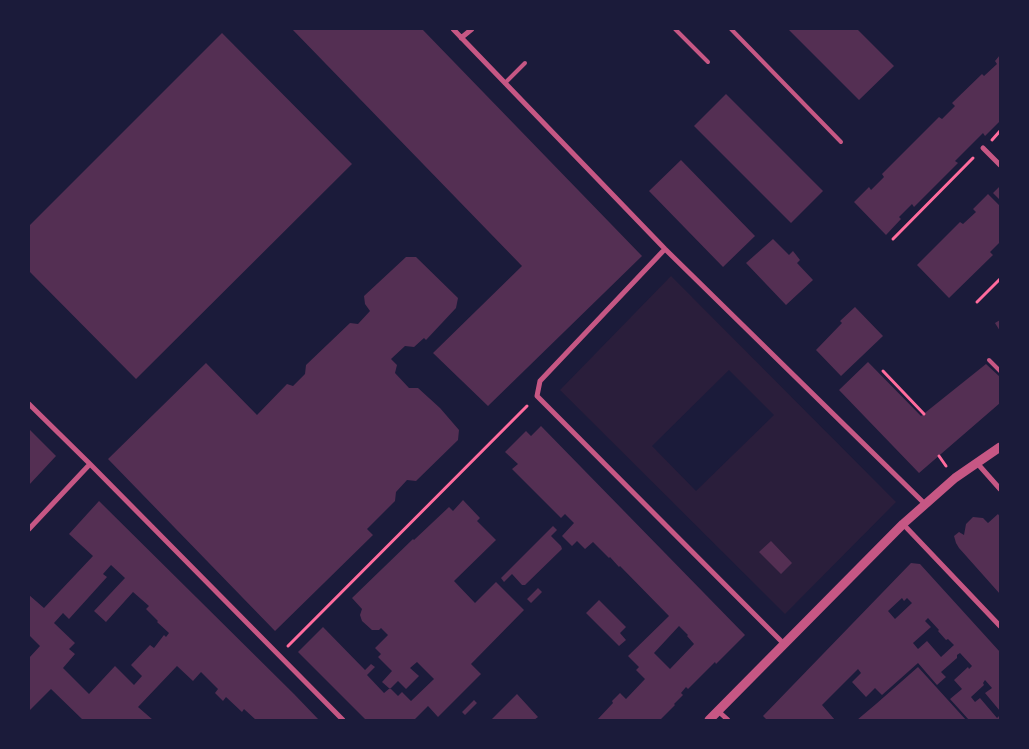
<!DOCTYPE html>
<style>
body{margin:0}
#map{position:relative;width:1029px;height:749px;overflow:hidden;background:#1b1b3a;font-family:Ubuntu,sans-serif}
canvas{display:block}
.frame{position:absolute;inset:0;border:30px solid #1b1b3a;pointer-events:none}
</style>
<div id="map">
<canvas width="1029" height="749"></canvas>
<div class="frame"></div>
</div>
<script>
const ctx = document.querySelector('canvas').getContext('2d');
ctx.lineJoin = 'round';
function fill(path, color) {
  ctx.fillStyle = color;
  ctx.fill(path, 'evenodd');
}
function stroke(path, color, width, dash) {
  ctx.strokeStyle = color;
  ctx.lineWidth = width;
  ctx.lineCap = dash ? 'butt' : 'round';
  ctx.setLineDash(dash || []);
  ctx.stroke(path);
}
const green = new Path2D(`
 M671 276 896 502 785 614 560 390ZM729 370 774 415 696 491 652 446Z`);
const building = new Path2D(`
 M292 29H422L642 256 488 406 433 353 522 266Z
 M788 29H857L894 66 859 100Z
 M222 33 352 164 136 379 29 271V226Z
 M1000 55V121L985 136 983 133 955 161 958 163 914 207 912 204 899 217 901 219 886 235 854 202 869 187 871 190 884 177 882 174 939 117 942 119 955 106 952 103 982 74 984 76 997 64 995 61Z
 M726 94 823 191 791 223 694 126Z
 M681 160 755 236 723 267 649 191Z
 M1000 186V200L993 193Z
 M988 194 1000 206V242L990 252 993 255 949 298 917 265 960 222 963 224 976 212 973 209Z
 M773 239 789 255 793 251 800 260 797 263 813 280 786 305 746 263Z
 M406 257H416L458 298 456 308 426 340 424 338 414 347 405 346 391 359 397 365 395 373 409 388H418L440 408 459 430 458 440 416 481 407 480 396 492 395 501 367 529 373 535 275 631 108 459 206 363 257 415 287 384 293 386 305 374 306 365 350 323 358 324 370 311 365 304 364 296Z
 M855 307 883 336 841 376 816 350 842 323 840 321Z
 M1000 320V331L995 323Z
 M868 362 921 416 986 364 1000 377V403L919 473 839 390Z
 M541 426 745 635 716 664 715 662 688 689 686 687 681 693 683 695 674 704 675 705 660 720H597L613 703 612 701 620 693 626 699 645 679 636 670 639 667 628 656 669 616 620 566 619 567 610 557 609 558 593 542 585 549 577 541 572 546 562 536 574 523 565 514 561 518 512 469 518 464 505 452 526 431 531 436ZM679 626 688 635 687 636 694 644 670 669 654 653Z
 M29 429 56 456 29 485Z
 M463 500 480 518 477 521 496 540 454 581 475 603 496 582 524 610 471 664 481 674 438 717 428 706 414 720H366L298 652 323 627 365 670 371 664 375 667 367 675 384 693 390 688 398 696 402 692 411 701 434 679 417 662 410 668 419 676 406 689 398 681 390 689 382 682 392 671 378 657 381 654 375 648 388 635 381 628 379 630H372L362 621 360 615 362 609 352 598 413 539 414 540 449 507 453 511Z
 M99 501 294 694 319 720H256L244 709 242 712 226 697 223 701 215 693 218 689 201 672 193 681 177 666 138 707 153 720H83L51 689 29 711V658L40 646 29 635V595L44 608 93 556 69 534ZM111 565 125 578 94 611 106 622 133 592 149 606 146 609 158 621 157 622 169 633 166 637 164 635 154 648 150 645 131 665 142 676 134 685 115 666 89 694 63 668 75 654 69 649 75 643 54 623 63 613 69 619 107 577 103 574Z
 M998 514 1000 517V594L959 548 956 543 954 536 959 532 964 535 966 524 973 517 983 518 988 523Z
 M553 526 557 530 551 536 561 546 562 549 525 585H522L512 574 504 582 501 578Z
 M771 541 792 563 781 574 759 552Z
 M911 563 920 564 1000 652V711L985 693 992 688 985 680 983 683 984 685 971 697 975 702 980 698 997 718 1000 715V720H969L950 699 962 689 954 680 968 667 969 669 972 666 960 653 957 655V658L941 672 946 677 937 685 918 663 882 695 875 688 866 697 852 682 861 673 858 669 822 705 835 720H767L763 716ZM902 598 904 601 907 598 912 603 895 619 888 611ZM928 618 939 630 938 631 946 640 948 639 954 645 941 657 927 641 918 649 913 643 931 627 925 621Z
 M538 588 542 592 531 603 527 599Z
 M599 600 626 627 620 633 626 640 619 646 586 613Z
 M918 667 966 720H857L876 704Z
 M517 694 538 717 534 720H491Z
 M474 700 477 703 465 715 462 712Z`);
const path = new Path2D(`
 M992 140 1000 131
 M893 239 973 158
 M977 302 1000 279
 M883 371 924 414
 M939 456 946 466
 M288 646 527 406`);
const service = new Path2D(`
 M675 29 708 62
 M731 29 841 142
 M505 83 525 63
 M989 360 1000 371`);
const minor = new Path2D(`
 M453 29 665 249 925 504
 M461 38 472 29
 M983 148 1000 165
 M665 249 540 381 537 396 784 644
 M29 404 90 464 343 720
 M977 463 1000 489
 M903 524 1000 626
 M29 529 90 464
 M718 711 728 720`);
const tertiary = new Path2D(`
 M709 720 903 524 955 478 1000 447`);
fill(green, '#2a1e3b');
fill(building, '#542f53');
stroke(path, '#ff6b9d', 3);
stroke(service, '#c65784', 4);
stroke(minor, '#c65784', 5);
stroke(tertiary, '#c65784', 9);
</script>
